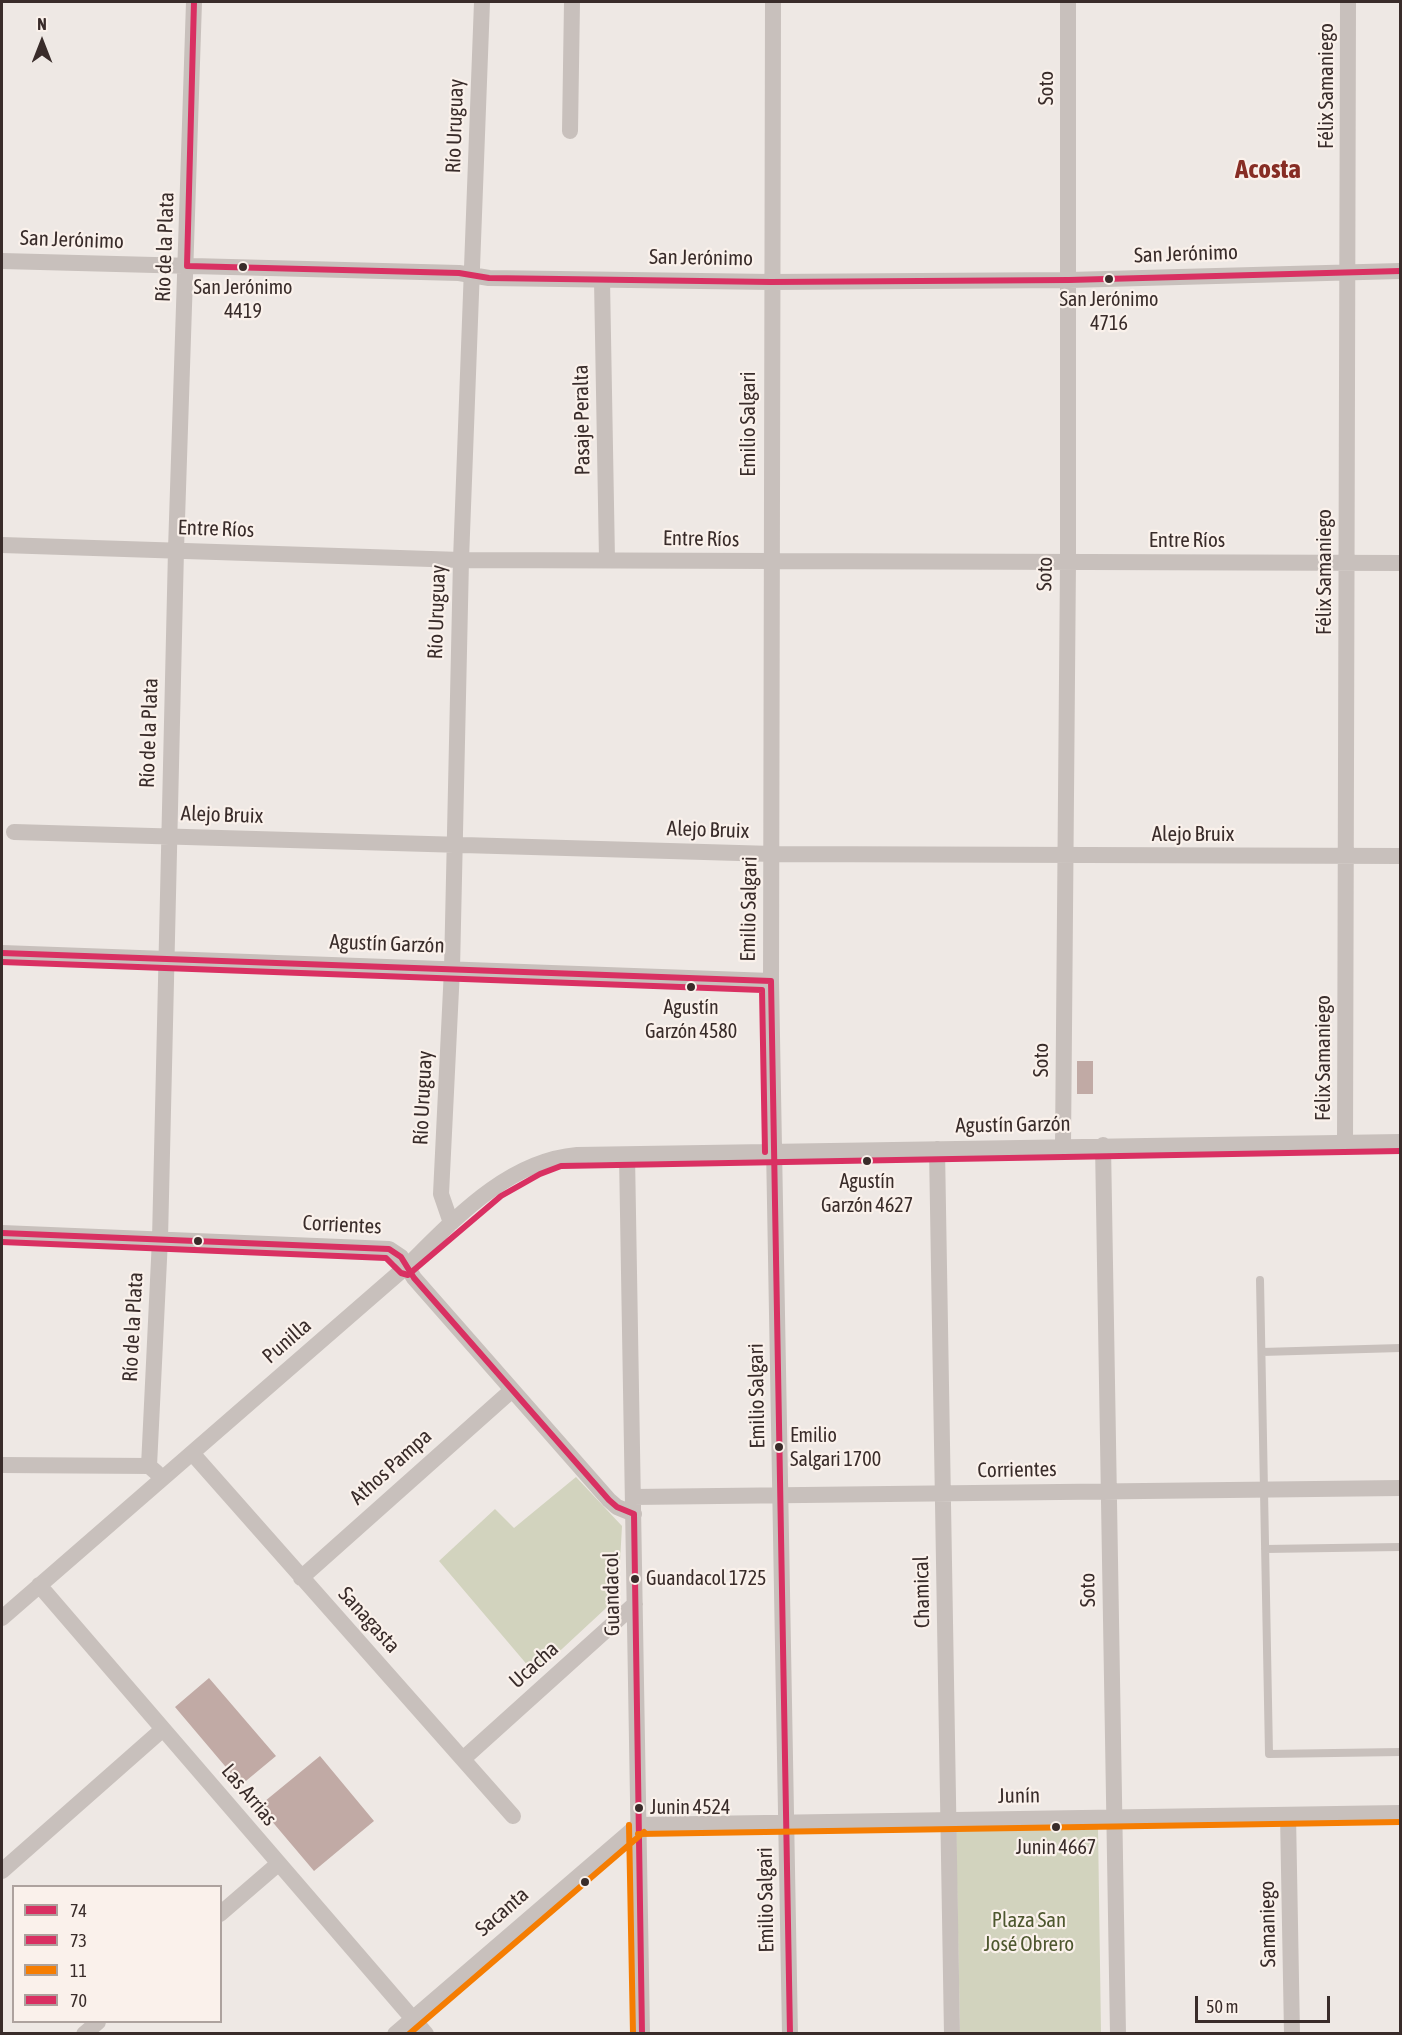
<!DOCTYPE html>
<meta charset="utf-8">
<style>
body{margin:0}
#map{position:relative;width:1402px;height:2035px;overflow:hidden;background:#eee8e4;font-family:"Asap Condensed",sans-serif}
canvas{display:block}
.frame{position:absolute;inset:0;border:3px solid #392c2a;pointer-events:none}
.legend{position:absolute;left:12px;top:1885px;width:210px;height:138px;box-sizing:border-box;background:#faf1eb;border:2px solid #ada29e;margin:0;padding:8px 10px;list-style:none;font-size:18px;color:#392c2a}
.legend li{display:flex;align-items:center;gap:12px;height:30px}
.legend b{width:30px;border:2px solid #ada29e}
.north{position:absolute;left:12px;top:12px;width:60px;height:60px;-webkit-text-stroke:4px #faf1eb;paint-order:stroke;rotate:0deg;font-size:16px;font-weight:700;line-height:24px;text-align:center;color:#392c2a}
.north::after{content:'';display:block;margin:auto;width:21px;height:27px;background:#392c2a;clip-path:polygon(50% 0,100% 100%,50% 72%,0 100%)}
.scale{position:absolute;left:1195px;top:1996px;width:135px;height:27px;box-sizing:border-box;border:3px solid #392c2a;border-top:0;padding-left:8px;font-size:18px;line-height:21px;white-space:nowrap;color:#392c2a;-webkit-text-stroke:4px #faf1eb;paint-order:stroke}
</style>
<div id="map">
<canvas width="1402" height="2035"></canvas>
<div class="frame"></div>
<ul class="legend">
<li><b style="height:8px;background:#d93062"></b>74</li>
<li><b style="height:8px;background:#d93062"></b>73</li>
<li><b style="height:8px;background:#f57d02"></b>11</li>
<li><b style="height:8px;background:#d93062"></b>70</li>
</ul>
<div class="north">N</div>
<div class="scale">50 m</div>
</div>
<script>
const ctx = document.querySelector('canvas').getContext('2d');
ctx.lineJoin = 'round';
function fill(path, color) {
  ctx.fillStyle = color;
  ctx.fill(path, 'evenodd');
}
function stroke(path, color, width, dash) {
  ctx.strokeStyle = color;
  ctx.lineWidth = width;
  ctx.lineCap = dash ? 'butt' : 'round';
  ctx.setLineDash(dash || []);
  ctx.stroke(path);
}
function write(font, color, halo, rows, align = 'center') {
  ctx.font = font + ' "Asap Condensed",sans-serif';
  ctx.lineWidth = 4.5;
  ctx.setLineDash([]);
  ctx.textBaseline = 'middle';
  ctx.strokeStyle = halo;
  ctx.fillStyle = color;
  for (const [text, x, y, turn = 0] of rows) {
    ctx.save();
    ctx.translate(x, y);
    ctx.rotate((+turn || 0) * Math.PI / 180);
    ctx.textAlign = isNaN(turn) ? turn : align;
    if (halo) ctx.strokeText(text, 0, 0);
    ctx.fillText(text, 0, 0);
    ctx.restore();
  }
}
const green = new Path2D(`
 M576 1477 622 1526 618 1597 535 1674 439 1561 495 1509 514 1528Z
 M1098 1828 1101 2033H960L956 1831Z`);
const building = new Path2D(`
 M1077 1061H1093V1094H1077Z
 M209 1678 276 1756 241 1785 175 1707Z
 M320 1756 374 1821 314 1871 259 1806Z`);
const lane = new Path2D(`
 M1260 1280 1269 1754 1400 1752
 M1262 1352 1400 1348
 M1265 1549 1400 1547`);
const street = new Path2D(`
 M773 2 771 981 790 2034
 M570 131 572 2
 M2 261 459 273 489 278 771 282 1069 280 1400 271
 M602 280 607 560
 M2 545 461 560 1400 563
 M14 832 773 854 1400 856
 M2 953 771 981
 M1345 1143 1348 2
 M1103 1145 1118 2034
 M1063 1146 1068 561V2
 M937 1149 952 2034
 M627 1155 642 2034
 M451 1223 441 1194 452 969 461 560 482 2
 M2 1233 389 1249 401 1257 414 1278 609 1500 617 1507 634 1514
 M192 1453 513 1816
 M2 1465 149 1466 157 1473
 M149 1466 160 1239 176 550 194 2
 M633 1497 1400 1488
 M301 1578 511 1391
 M39 1585 426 2034
 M2 1618 407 1266C454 1220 507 1161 577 1155L1400 1142
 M463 1759 635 1604
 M1288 1815 1292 2034
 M638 1825 1400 1813
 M2 1871 163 1729
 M220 1914 278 1864
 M84 2034 98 2022
 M395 2034 638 1825`);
const bus1 = new Path2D(`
 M2 953 771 981 790 2034
 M2 1233 389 1249 401 1257 414 1278 609 1500 617 1507 634 1514 642 2034`);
const bus2 = new Path2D(`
 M2 962 762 990 765 1152
 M2 1242 386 1258 401 1273 408 1275 501 1196 540 1174 561 1166 1400 1151`);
const bus3 = new Path2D(`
 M629 1825 633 2034
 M638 1834 1400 1822
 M409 2034 644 1832`);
const bus4 = new Path2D(`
 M194 2 187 266 459 273 489 278 771 282 1069 280 1400 271`);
const markers = [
 [243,267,5,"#392c2a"],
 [1109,279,5,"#392c2a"],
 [691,987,5,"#392c2a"],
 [867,1161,5,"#392c2a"],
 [198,1241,5,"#392c2a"],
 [779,1447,5,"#392c2a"],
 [635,1579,5,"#392c2a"],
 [639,1808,5,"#392c2a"],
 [1056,1827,5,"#392c2a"],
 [585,1882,5,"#392c2a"]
];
const busNames = [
 ["San Jerónimo",243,288],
 ["4419",243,312],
 ["San Jerónimo",1109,300],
 ["4716",1109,324],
 ["Agustín",691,1008],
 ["Garzón 4580",691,1032],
 ["Agustín",867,1182],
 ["Garzón 4627",867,1206],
 ["Emilio",790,1436,"left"],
 ["Salgari 1700",790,1460,"left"],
 ["Guandacol 1725",646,1579,"left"],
 ["Junin 4524",650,1808,"left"],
 ["Junin 4667",1056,1848]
];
const streetNames = [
 ["Félix Samaniego",1326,86,-90],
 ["Soto",1046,88,-90],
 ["Río Uruguay",455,126,-88],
 ["San Jerónimo",72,240,2],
 ["Río de la Plata",165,247,-88],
 ["San Jerónimo",1186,254,-2],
 ["San Jerónimo",701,258,1],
 ["Pasaje Peralta",582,420,-91],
 ["Emilio Salgari",748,424,-90],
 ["Entre Ríos",216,529,2],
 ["Entre Ríos",701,539,1],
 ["Entre Ríos",1187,540],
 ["Félix Samaniego",1324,572,-90],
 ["Soto",1045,574,-89],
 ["Río Uruguay",437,612,-88],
 ["Río de la Plata",149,733,-88],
 ["Alejo Bruix",222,815,2],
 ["Alejo Bruix",708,830,2],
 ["Alejo Bruix",1193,834],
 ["Emilio Salgari",749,909,-89],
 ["Agustín Garzón",387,944,2],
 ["Félix Samaniego",1323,1058,-90],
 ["Soto",1041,1060,-90],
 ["Río Uruguay",423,1098,-87],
 ["Agustín Garzón",1013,1125,-1],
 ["Corrientes",342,1225,3],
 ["Río de la Plata",133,1327,-87],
 ["Punilla",287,1341,-41],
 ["Emilio Salgari",757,1396,-91],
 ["Athos Pampa",391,1467,-42],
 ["Corrientes",1017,1470,-1],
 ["Soto",1088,1590,-91],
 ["Chamical",922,1592,-91],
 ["Guandacol",612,1594,-91],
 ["Sanagasta",369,1620,48],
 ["Ucacha",534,1665,-42],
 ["Las Arrias",249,1795,50],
 ["Junín",1019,1796,-1],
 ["Emilio Salgari",766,1900,-91],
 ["Sacanta",502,1912,-41],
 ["Samaniego",1268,1924,-91]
];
const parkNames = [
 ["Plaza San",1029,1920],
 ["José Obrero",1029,1944]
];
const districtNames = [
 ["Acosta",1268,169]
];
fill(green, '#d2d3be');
fill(building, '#c1aaa5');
stroke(lane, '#c8c0bc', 8);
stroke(street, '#c8c0bc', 16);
stroke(bus1, '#d93062', 6);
stroke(bus2, '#d93062', 6);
stroke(bus3, '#f57d02', 6);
stroke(bus4, '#d93062', 6);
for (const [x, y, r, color] of markers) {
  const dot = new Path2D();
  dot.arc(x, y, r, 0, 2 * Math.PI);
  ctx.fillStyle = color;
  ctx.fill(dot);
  stroke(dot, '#faf1eb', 2);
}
write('20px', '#392c2a', '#faf1eb', busNames);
write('21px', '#392c2a', '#faf1eb', streetNames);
write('21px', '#4d572e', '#faf1eb', parkNames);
write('bold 27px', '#872d24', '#faf1eb', districtNames);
</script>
